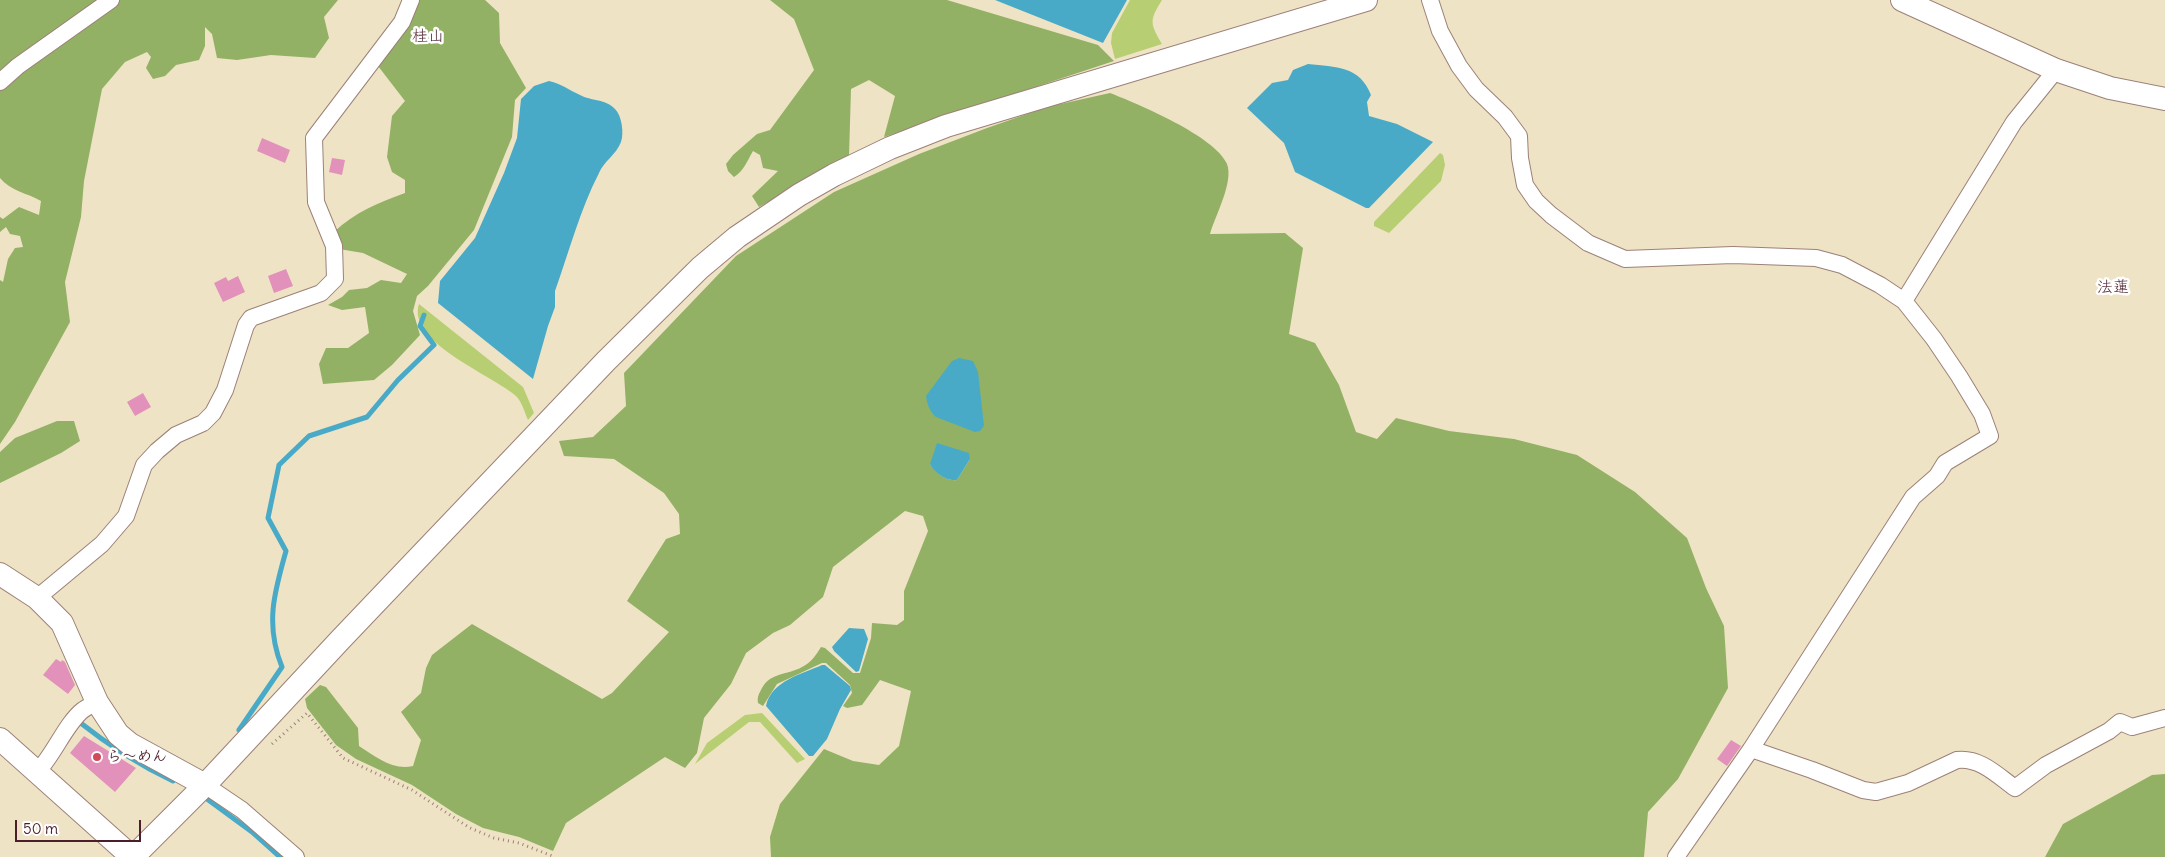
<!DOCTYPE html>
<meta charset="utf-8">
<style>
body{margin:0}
#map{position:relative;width:2165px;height:857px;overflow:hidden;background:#efe3c5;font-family:Delius,sans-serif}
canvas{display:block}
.scale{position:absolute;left:15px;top:820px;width:126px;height:22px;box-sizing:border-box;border:2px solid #4a1f2b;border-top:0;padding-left:6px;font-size:15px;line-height:18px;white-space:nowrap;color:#4a1f2b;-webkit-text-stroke:4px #fff;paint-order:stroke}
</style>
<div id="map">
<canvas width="2165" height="857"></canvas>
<div class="scale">50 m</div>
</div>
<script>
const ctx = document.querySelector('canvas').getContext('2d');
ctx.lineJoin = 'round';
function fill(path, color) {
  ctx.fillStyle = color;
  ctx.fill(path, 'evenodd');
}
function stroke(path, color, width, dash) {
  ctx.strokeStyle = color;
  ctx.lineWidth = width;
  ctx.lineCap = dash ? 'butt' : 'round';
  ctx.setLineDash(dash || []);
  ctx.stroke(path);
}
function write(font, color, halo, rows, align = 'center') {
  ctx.font = font + ' Delius,"Klee One",sans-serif';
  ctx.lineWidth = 5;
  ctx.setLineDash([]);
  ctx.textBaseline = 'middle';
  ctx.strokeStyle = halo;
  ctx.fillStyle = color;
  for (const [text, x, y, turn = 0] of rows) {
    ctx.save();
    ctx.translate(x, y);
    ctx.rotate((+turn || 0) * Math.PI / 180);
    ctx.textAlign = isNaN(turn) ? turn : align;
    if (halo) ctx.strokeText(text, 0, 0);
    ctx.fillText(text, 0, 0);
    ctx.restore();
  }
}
const green = new Path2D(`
 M1130 0H1162C1149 21 1150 23 1162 44L1115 59 1111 43 1112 33Z
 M1440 153 1443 155 1445 165 1441 181 1389 233 1374 226V222Z
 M419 304 523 387 534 413 528 420C525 413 522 402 516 396 494 376 406 342 419 304Z
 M762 713 805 759 797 763 760 722H749L695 764 707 743 745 715Z`);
const forest = new Path2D(`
 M0 0H338L324 17 329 38 315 58 271 55 237 60 217 58 212 34 205 27V46L199 60 176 65 165 76 153 79 146 68 151 57 147 52 125 62 102 89 84 181 81 217 65 282 70 322 15 422 0 444V280L3 282 8 259 15 248 23 247 20 236 10 234 6 227 0 232V217L3 219 19 207 39 215 41 201C27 193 11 191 0 178Z
 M417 0H485L499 13 500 43 526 88 515 100 512 137 474 230 428 286 417 296 413 311 420 335 392 365 374 380 323 384 319 364 326 348H348L369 333 365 307 342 310 328 305 342 297 349 290 367 288 381 280 401 283 407 274 363 253 339 249 334 232C355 212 378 203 405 193V180L392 172 387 157 392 116 405 101 378 66Z
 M770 0H947L1098 45 1114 61 884 137 895 96 869 80 851 89 849 156 759 207 752 196 778 171 763 168 760 155 753 151C747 161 744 171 734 177L728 171 726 164 733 155 757 134 770 130 814 70 794 19Z
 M1110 93C1138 104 1215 136 1227 164 1234 182 1215 216 1210 234L1285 233 1303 248 1289 334 1315 343 1339 385 1356 432 1377 439 1396 418 1449 431 1514 439 1577 455 1635 492 1687 538 1706 588 1724 626 1728 688 1678 779 1648 812 1644 857H771L770 837 780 804 824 749 853 761 879 765 899 746 911 691 880 680 862 705 847 708 843 706 852 693 850 685 826 663H822L777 684 763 706 758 703C757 696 759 694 762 688 771 672 788 675 802 667 811 663 816 655 821 647L825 648 853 673H860L871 638 872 623 897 625 904 620V591L928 531 923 516 905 511 833 567 823 597 790 625 773 633 746 653 731 684 704 718 697 753 685 768 665 757 566 823 553 851 519 837 483 828 456 814 412 785 356 759 336 745 307 708 305 699 320 685 326 687 358 728 359 746C375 756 393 771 413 766L421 740 401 712 421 693 426 668 432 655 472 624 602 699 612 693 669 632 627 601 666 539 680 534 679 514 664 493 614 459 564 456 559 441 593 437 626 406 624 373 736 256 834 192 919 154 987 128 1047 107ZM970 459 957 480C947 482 934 472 930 464Z
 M57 421H74L80 441 61 453 0 483V452L15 438Z
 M2165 774V857H2045L2063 824 2152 775Z`);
const water = new Path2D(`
 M995 0H1127L1103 43Z
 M1308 64C1336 67 1360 66 1371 95L1367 102 1369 116 1397 124 1433 142 1369 208H1366L1295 172 1284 143 1247 108 1272 83 1288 80 1293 70Z
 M549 81C562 84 569 90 580 95 591 101 606 99 615 109 622 116 624 133 621 142 616 155 604 161 599 173 580 210 569 252 555 291V307L548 326 533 379 438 303 440 281 475 238 504 173 517 138 521 99 534 86Z
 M959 358 973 361 978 372 984 426 980 431 975 432 936 417C930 412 927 404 926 396L952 361Z
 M937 443 969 453 970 459 957 480C947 482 933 472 930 464Z
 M849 628 864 629 868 639 859 671 856 672 834 651 832 647Z
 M822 665H825L850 686 851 690 840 709 827 739 813 756H809L766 706C771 681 802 674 822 665Z`);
const stream = new Path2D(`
 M78 721C107 744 139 765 173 781
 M239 730 282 667C265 625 274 593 286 551L268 518 279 465 309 436 367 417 398 380 434 345 420 326 424 315
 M207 799 252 832 280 857`);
const building = new Path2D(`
 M262 138 290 150 285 163 257 151Z
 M332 158 345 160 342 175 329 172Z
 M286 269 293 286 274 293 268 276Z
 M238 276 245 292 223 302 214 283 226 277 228 281Z
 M143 393 151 407 135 416 127 402Z
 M56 659 61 662 62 660 65 662 75 685 68 694 43 675Z
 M84 736 136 768 115 792 70 753Z
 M1731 740 1741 746 1727 766 1717 759Z`);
const path = new Path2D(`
 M272 744 307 713 343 758 412 790 470 828 494 838 519 843 555 857`);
const street = new Path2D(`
 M1430 0 1440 31 1459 66 1476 89 1505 117 1519 136 1520 158 1525 185 1536 201 1551 215 1588 243 1625 259 1733 255 1816 258 1842 265 1880 285 1904 301 1934 339 1959 376 1982 414 1990 436 1945 463 1937 476 1913 497 1751 749 1676 857
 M0 82 18 66 111 0
 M1904 301 2014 122 2056 70
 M37 598 102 544 126 516 144 465 157 451 176 435 203 423 213 413 225 390 246 325 251 318 321 293 335 279 334 246 316 202 314 138 402 22 411 0
 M1751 749 1812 770 1863 790 1876 792 1908 783 1957 760C1980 757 1998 776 2015 788L2046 765 2109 731 2120 722 2132 727 2165 718
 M37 772C54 755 66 723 83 710 87 707 92 705 97 702
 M205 785 242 810 296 857`);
const secondary = new Path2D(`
 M1902 0 2056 70 2110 88 2165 99
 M0 574 37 598 62 623 97 702 118 734 130 744 205 785
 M0 739 132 857
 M133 857 205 785 341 639 606 361 700 268 737 237 799 195 834 175 890 148 946 126 1366 0`);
const markers = [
 [97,757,5,"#d1495b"]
];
const poiNames = [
 ["ら～めん",107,757]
];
const neighbourhoodNames = [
 ["桂山",428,36],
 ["法蓮",2113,287]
];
fill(green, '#b8ce72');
fill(forest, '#92b164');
fill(water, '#48aac7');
stroke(stream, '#48aac7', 5);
fill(building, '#e292ba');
stroke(street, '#9c8178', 18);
stroke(secondary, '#9c8178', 24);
stroke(path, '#9c8178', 3, [1, 4]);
stroke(street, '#fff', 16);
stroke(secondary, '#fff', 22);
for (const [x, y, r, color] of markers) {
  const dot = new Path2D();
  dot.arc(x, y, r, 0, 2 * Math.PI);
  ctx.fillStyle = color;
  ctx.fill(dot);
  stroke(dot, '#fff', 2);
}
write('bold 15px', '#4a1f2b', '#fff', poiNames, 'left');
write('16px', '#4a1f2b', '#fff', neighbourhoodNames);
</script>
